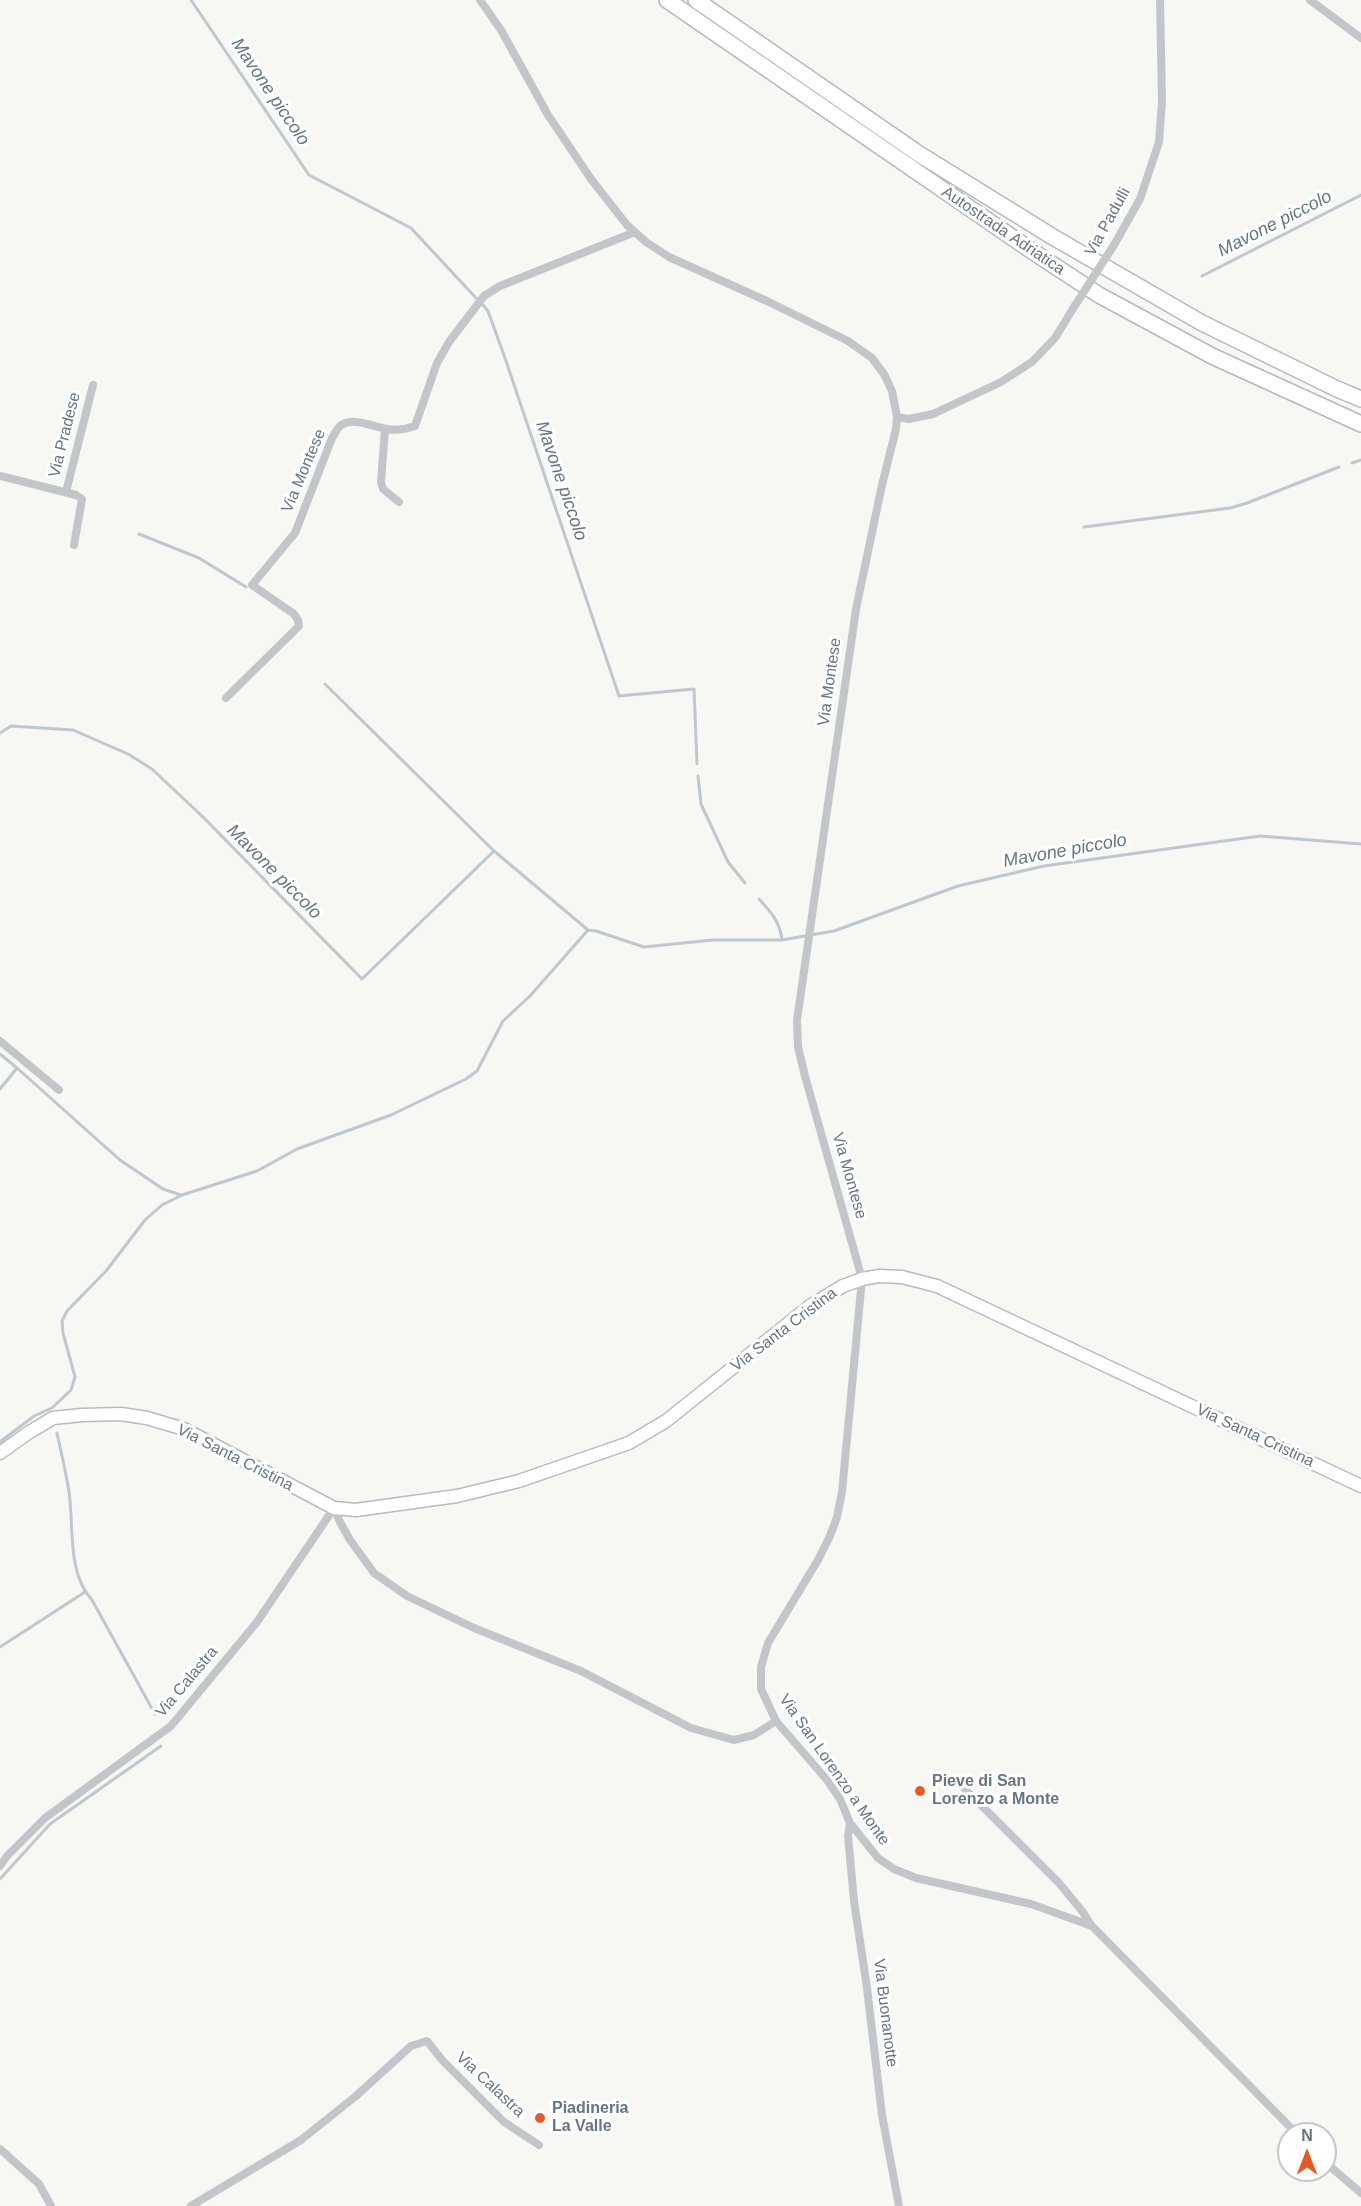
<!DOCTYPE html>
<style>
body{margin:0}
#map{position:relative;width:1361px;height:2206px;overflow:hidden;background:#f7f7f4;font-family:Helvetica,sans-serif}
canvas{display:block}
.north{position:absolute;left:1277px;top:2122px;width:60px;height:60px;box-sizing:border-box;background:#fff;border:2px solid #c1c8ce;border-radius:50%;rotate:0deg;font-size:16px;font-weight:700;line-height:24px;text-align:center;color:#657585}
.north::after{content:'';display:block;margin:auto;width:21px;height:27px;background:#e85a23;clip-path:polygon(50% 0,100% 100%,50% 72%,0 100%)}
</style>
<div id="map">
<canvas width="1361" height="2206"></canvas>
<div class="north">N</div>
</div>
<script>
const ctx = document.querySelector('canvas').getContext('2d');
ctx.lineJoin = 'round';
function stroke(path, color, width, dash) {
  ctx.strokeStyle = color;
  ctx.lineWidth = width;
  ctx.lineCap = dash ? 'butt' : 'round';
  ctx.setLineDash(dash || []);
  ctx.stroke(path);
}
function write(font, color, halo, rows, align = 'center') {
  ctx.font = font + ' Helvetica,sans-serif';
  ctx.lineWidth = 6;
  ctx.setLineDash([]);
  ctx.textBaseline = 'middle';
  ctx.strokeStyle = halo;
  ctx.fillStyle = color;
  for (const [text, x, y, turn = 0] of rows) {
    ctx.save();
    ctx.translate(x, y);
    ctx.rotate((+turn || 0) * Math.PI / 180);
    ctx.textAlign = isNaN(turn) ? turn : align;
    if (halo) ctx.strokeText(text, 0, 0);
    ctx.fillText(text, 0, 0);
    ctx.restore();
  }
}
const stream = new Path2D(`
 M191 0 309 175 411 228 476 298
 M1202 276 1361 195
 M483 305 488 311 505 358 619 696 694 689 697 764
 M1352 463 1361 460
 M1084 527 1230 508 1247 503 1339 467
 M139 534 199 558 246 587
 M325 684 494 851
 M0 733 11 726 73 730 128 754 152 769 204 818 362 979 494 851 588 930
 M698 776 701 804 728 862 745 883
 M759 899C771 912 780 922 782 940
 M0 1054 17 1068
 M0 1089 17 1068 120 1160 163 1189 181 1195
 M57 1433C61 1452 66 1472 69 1492 74 1527 67 1573 92 1600L155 1714
 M0 1442 34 1416 52 1408 71 1390 75 1377 63 1333 62 1321 67 1311 106 1271 145 1220 162 1205 182 1195 257 1171 297 1149 391 1115 466 1079 477 1071 503 1021 530 996 588 930 596 931 644 947 713 940H782L834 931 958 886 1044 866 1260 836 1361 844
 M0 1647 85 1592
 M0 1879 50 1824 161 1746`);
const street = new Path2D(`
 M480 0 501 30 548 115 591 179 627 225 646 242 669 257 769 302 848 341 872 358 884 374 892 391 897 417 896 429 882 485 856 609 797 1020 798 1047 805 1076 862 1279 842 1492 837 1517 830 1536 818 1560 768 1643 761 1667V1689L776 1721 827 1780 840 1799 850 1823 878 1858 894 1869 916 1878 1031 1904 1092 1926 1297 2134
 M1310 0 1361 38
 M1114 245 1140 199 1159 142 1162 102 1160 0
 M897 417 909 419 933 414 1001 382 1032 362 1055 338 1074 307
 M385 429 381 482 383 489 399 502
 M0 476 76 495 82 499 74 545
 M66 492 93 385
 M226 698 299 626 298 620 294 614 252 585 295 533 332 438C334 435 337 429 340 426 354 416 372 427 387 429 396 431 406 429 415 426L437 363 449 342 484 296 500 286 635 232
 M0 1041 59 1090
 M334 1508 340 1522 350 1540 374 1573 407 1596 474 1628 581 1671 691 1728 734 1740 754 1735 776 1721
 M965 1789 1059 1883 1082 1911 1091 1925
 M850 1823 848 1836 854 1901 867 1988 882 2115 899 2206
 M0 1866 7 1856 45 1818 171 1726 257 1622 334 1508
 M0 2149 39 2184 51 2206
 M1325 2162 1361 2193
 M191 2206 301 2140 356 2096 411 2046 427 2041 443 2061 504 2122 539 2145`);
const secondary = new Path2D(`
 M0 1453 28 1433 53 1418 82 1415 121 1414 147 1418 184 1429 334 1508 356 1510 457 1496 519 1481 629 1443 666 1421 810 1306 843 1286 862 1279 879 1276 902 1277 937 1286 1361 1486`);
const highway = new Path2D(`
 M667 0 1032 251 1099 295 1212 356 1361 424
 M696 0 919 154 1053 237 1202 323 1337 389 1361 399`);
const streetBridge = new Path2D(`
 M1074 307 1114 245`);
const markers = [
 [920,1791,6,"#e85a23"],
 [540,2118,6,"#e85a23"]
];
const streetNames = [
 ["Via Padulli",1108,222,-61],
 ["Autostrada Adriatica",1003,231,34],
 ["Via Pradese",65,435,-76],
 ["Via Montese",304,471,-67],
 ["Via Montese",830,682,-82],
 ["Via Montese",849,1176,74],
 ["Via Santa Cristina",784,1330,-37],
 ["Via Santa Cristina",1255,1436,25],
 ["Via Santa Cristina",235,1458,27],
 ["Via Calastra",187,1682,-50],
 ["Via San Lorenzo a Monte",834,1770,55],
 ["Via Buonanotte",885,2013,83],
 ["Via Calastra",490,2085,43]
];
const poiNames = [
 ["Pieve di San",932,1782],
 ["Lorenzo a Monte",932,1800],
 ["Piadineria",552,2109],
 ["La Valle",552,2127]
];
const waterNames = [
 ["Mavone piccolo",270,92,56],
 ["Mavone piccolo",1275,224,-27],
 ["Mavone piccolo",561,481,71],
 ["Mavone piccolo",1065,851,-10],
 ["Mavone piccolo",274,872,45]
];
stroke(stream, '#bfc8ce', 3);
stroke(secondary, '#b6bbc0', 15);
stroke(highway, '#b5b8bc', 18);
stroke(street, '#c2c6c9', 8);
stroke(secondary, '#fff', 12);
stroke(highway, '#fff', 15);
stroke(streetBridge, '#c2c6c9', 8);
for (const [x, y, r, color] of markers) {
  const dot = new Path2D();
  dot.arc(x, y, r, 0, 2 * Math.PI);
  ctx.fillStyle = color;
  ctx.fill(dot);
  stroke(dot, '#fff', 2);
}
write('16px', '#657585', '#fff', streetNames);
write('bold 16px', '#657585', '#fff', poiNames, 'left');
write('italic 18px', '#617782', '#fff', waterNames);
</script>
